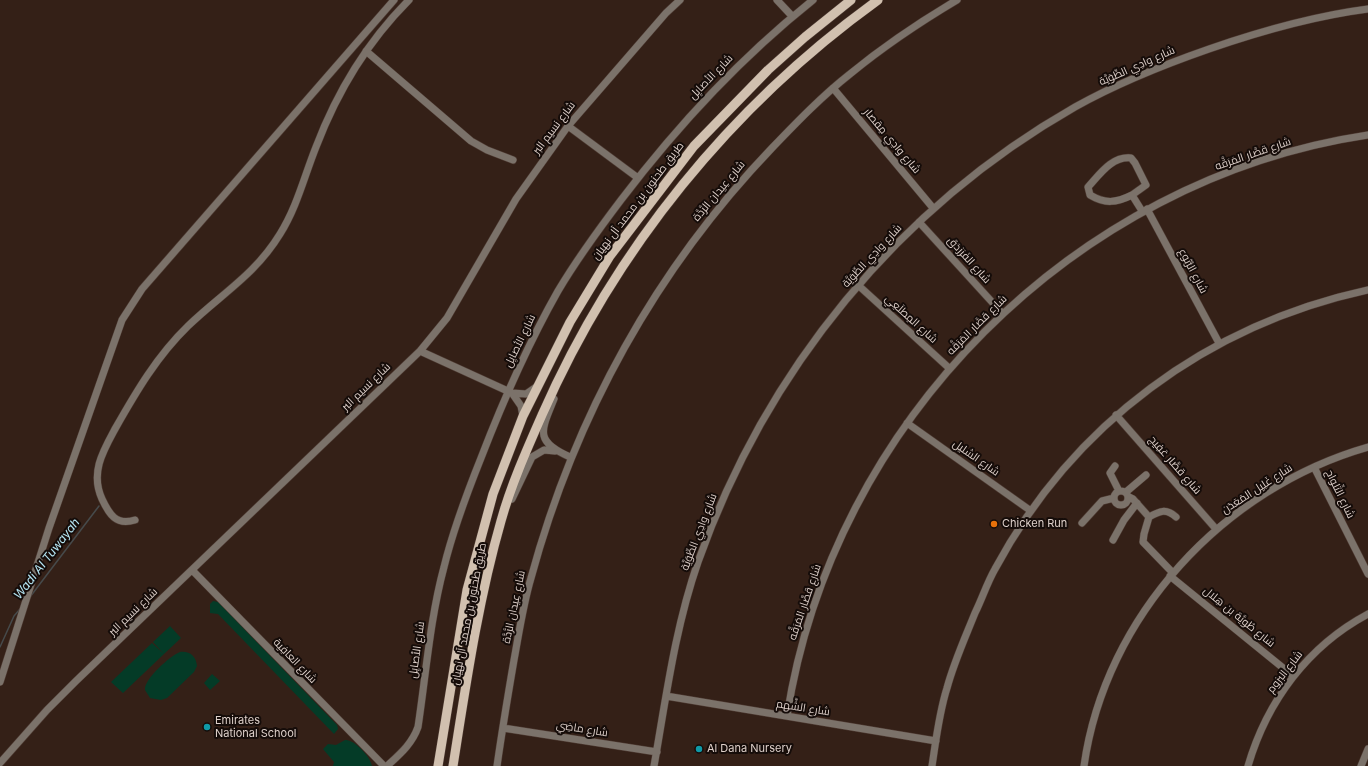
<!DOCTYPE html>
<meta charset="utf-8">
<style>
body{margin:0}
canvas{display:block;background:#342017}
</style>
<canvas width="1368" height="766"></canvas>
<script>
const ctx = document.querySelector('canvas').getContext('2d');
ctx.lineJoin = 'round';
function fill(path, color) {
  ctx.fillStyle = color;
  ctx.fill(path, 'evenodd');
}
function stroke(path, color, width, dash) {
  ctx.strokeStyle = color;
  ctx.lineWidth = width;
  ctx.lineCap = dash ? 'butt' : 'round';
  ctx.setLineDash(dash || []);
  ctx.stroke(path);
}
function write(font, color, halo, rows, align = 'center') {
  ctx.font = font + ' Inter,Cairo,sans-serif';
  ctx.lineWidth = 4;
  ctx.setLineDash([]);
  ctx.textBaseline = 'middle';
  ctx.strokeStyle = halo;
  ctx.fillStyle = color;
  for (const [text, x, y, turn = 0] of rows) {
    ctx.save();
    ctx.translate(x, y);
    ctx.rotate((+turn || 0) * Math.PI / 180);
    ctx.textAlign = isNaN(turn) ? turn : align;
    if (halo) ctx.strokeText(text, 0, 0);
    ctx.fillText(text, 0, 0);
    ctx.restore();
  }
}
const green = new Path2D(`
 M213 601 218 602 337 725 338 729 334 734 218 614 210 613V604Z
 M170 626 181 638 164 654 153 642Z
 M152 643 164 654 123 693 111 682Z
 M180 652C190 651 196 656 197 666L194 672 167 698 161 700 150 698 145 690C144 679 170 656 180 652Z
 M212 674 220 681 210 690 204 683Z
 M345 740C354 739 371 757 372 766H333L334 762 323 749 328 744 336 745Z`);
const stream = new Path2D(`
 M30 597 99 506
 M0 647 14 616 20 609`);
const minor = new Path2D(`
 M777 0 792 16
 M366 51 471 141 487 150 513 160
 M833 88 933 208
 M568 126 638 178
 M1132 195C1116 203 1105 204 1090 195L1088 187C1100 174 1112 156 1131 158L1135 163 1146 185 1132 195 1142 211
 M1147 209 1219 343
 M919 222 1002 313
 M858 285 949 368
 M420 351 512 393 526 394 536 387
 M512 393 521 406 523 416
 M554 399C541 431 534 441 570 457
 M1116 415 1216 529
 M907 423 1031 511
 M1115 466 1110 473 1119 491
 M1314 467 1368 574
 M1114 498a7 7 0 1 1 14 0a7 7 0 1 1-14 0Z
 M1126 492 1146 475
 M1129 497 1133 499 1149 517 1144 534 1143 542 1173 573
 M512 499 532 457 544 450 555 451
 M1149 517C1160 511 1166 508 1176 517
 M135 520C116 526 109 514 102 499 90 473 103 451 115 429 136 392 157 356 188 326 221 294 255 275 280 234 297 207 304 177 316 147 337 92 367 42 409 0
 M1082 523 1102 501 1114 498
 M1113 540 1124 520 1137 503
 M192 570 384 766
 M1170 576 1293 676
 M0 682 49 528 122 320 142 289 394 0
 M666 696 936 741
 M787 716C832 423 1074 179 1368 135
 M503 728 657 752
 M0 763 47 710 76 681 420 351 447 318 516 199 568 126 666 13 680 0
 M387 766C400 754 412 744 418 727 426 674 430 619 444 567 453 530 467 493 481 458 503 401 528 344 558 291 577 259 599 229 621 200 678 125 739 59 813 0
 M497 766C502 731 508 695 514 660 519 633 523 605 531 578 575 416 656 269 772 148 797 122 822 96 850 74 884 46 920 22 957 0
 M654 766C666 698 675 628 698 562 766 370 898 208 1075 107 1118 83 1163 65 1209 49 1261 31 1314 16 1368 9
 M932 766C936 740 939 713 947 688 954 662 965 638 975 613 982 599 987 583 995 569 1073 424 1207 325 1368 290
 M1084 766C1105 616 1224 488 1368 447
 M1248 766C1267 701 1308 646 1368 614
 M1361 766 1368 749`);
const major = new Path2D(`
 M438 766 467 590 493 494 523 416 570 322 610 256 694 146 768 70 805 37 851 0
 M453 766C466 684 478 601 501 521 511 485 527 449 542 415 615 249 731 106 878 0`);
const markers = [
 [994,524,4,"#e8710a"],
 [207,727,4,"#0f9aa8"],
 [699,749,4,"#0f9aa8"]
];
const streetNames = [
 ["شارع وادِي الطِّوَيَّة",1137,66,-24],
 ["شارع الأصايِل",711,77,-46],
 ["شارع نسيم البر",554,128,-53],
 ["شارع وادِي مِقصار",892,141,50],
 ["شارع قصَّار المَرَقَّه",1253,154,-19],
 ["شارع عِيدان الرَّدَّة",719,191,-50],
 ["طريق طحنون بن محمد آل نهيان",638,201,-53],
 ["شارع وادِي الطِّوَيَّة",872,256,-47],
 ["شارع الفَرَزدَق",969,260,48],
 ["شارع الرُّبُوع",1193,271,62],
 ["شارع المِطلَعِي",911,319,42],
 ["شارع قصَّار المَرَقَّه",977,325,-45],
 ["شارع الأصايِل",520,341,-64],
 ["شارع نسيم البر",366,387,-44],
 ["شارع الشليل",976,458,35],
 ["شارع قصَّار عَفِيج",1175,465,49],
 ["شارع غَلِيل المَعَدَن",1257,489,-33],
 ["شارع التِّلواح",1340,494,64],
 ["شارع وادِي الطِّوَيَّة",699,532,-69],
 ["شارع قصَّار المَرَقَّه",805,602,-71],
 ["شارع عِيدان الرَّدَّة",514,607,-78],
 ["شارع نسيم البر",133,612,-44],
 ["طريق طحنون بن محمد آل نهيان",469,614,-79],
 ["شارع طُويَّة بن هِلال",1239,617,39],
 ["شارع الأصايِل",417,650,-82],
 ["شارع العافِية",295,661,46],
 ["شارع البزوم",1285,672,-52],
 ["شارع الشَّهم",803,708,9],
 ["شارع ماضِي",582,729,9]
];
const poiNames = [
 ["Chicken Run",1002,524],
 ["Emirates",215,721],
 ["National School",215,734],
 ["Al Dana Nursery",707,749]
];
const waterNames = [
 ["Wadi Al Tuwayah",47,559,-52]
];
fill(green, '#043b27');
stroke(stream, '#464a4b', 1.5);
stroke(minor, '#4f3c34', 8);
stroke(major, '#4f3c34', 10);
stroke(minor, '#7b726a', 7);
stroke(major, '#d1c0af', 9);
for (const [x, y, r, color] of markers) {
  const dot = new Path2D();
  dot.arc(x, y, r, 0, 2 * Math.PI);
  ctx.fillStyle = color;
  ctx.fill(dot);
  stroke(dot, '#150c09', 1.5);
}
write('11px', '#dfd1cb', '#150c09', streetNames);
write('11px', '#dfd1cb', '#150c09', poiNames, 'left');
write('italic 12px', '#b6e7f5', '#150c09', waterNames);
</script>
